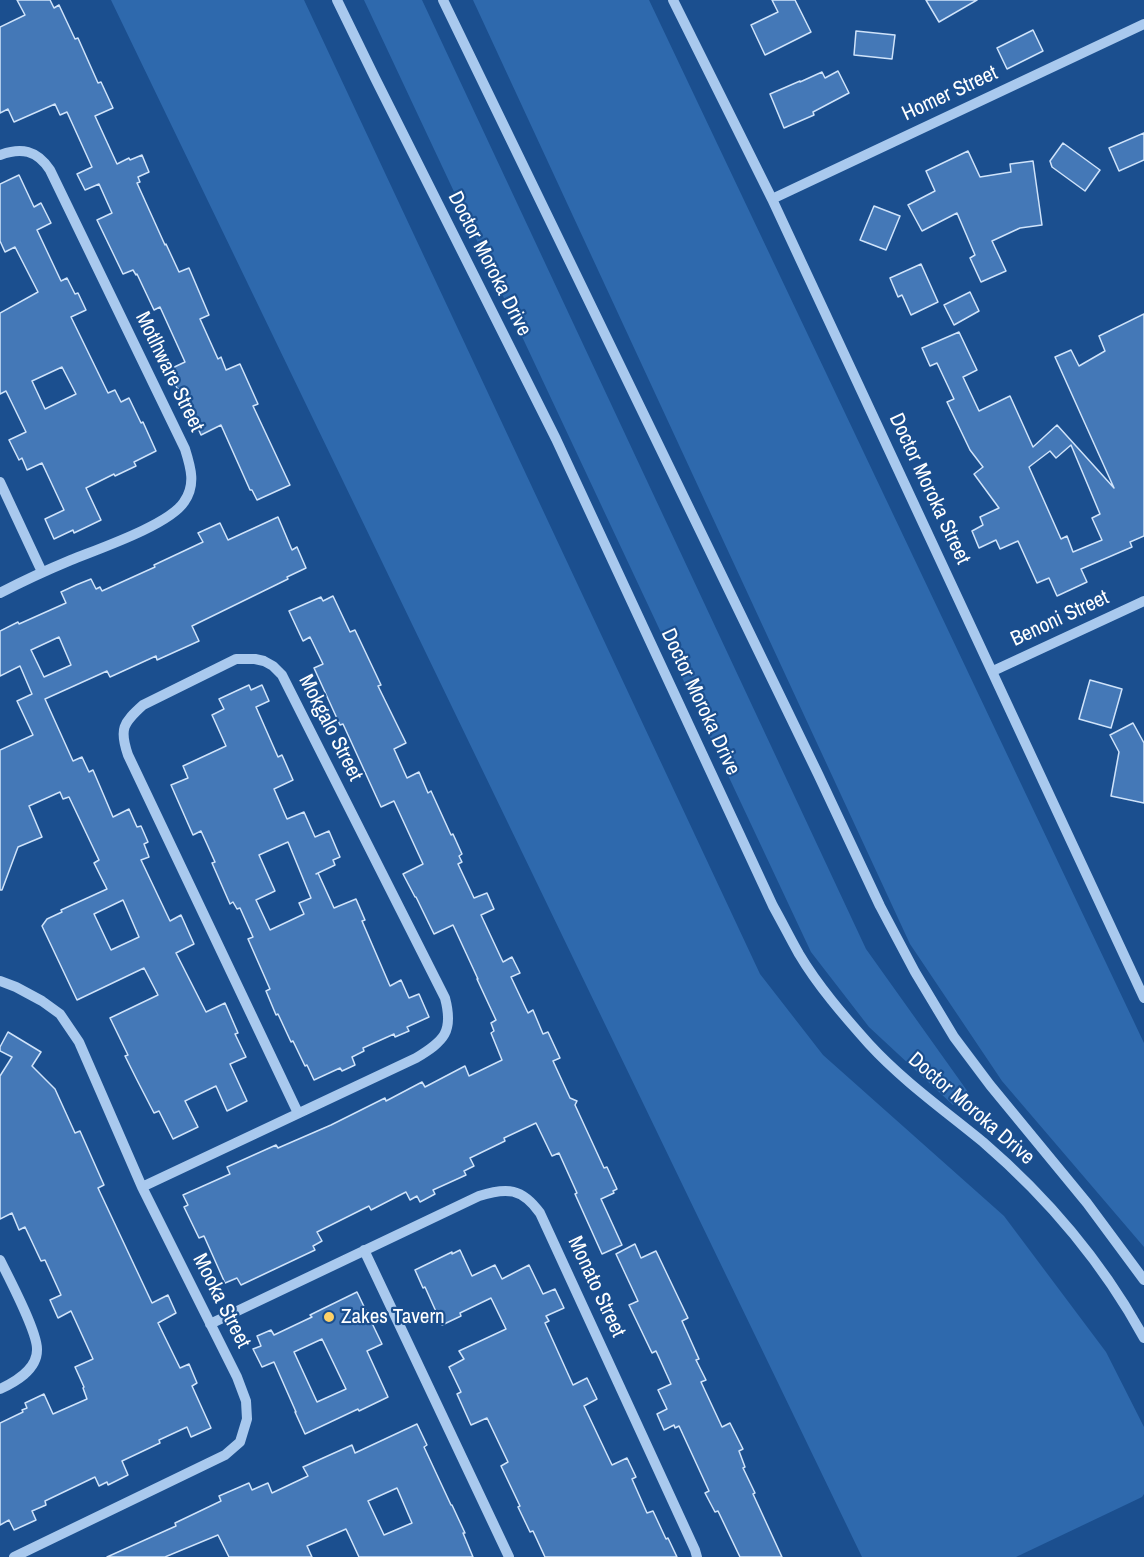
<!DOCTYPE html>
<style>
body{margin:0}
canvas{display:block;background:#1b4f8f}
</style>
<canvas width="1144" height="1557"></canvas>
<script>
const ctx = document.querySelector('canvas').getContext('2d');
ctx.lineJoin = 'round';
function fill(path, color) {
  ctx.fillStyle = color;
  ctx.fill(path, 'evenodd');
}
function stroke(path, color, width, dash) {
  ctx.strokeStyle = color;
  ctx.lineWidth = width;
  ctx.lineCap = dash ? 'butt' : 'round';
  ctx.setLineDash(dash || []);
  ctx.stroke(path);
}
function write(font, color, halo, rows, align = 'center') {
  ctx.font = font + ' "Archivo Narrow",sans-serif';
  ctx.lineWidth = 4.5;
  ctx.setLineDash([]);
  ctx.textBaseline = 'middle';
  ctx.strokeStyle = halo;
  ctx.fillStyle = color;
  for (const [text, x, y, turn = 0] of rows) {
    ctx.save();
    ctx.translate(x, y);
    ctx.rotate((+turn || 0) * Math.PI / 180);
    ctx.textAlign = isNaN(turn) ? turn : align;
    if (halo) ctx.strokeText(text, 0, 0);
    ctx.fillText(text, 0, 0);
    ctx.restore();
  }
}
const green = new Path2D(`
 M111 0H304L760 974 823 1055 1004 1216 1106 1352 1144 1427V1494L1142 1497 1016 1557H862Z
 M364 0H422L866 949 968 1092 953 1105 869 1027 811 952Z
 M473 0H649L1144 1043V1247L1002 1081 910 944Z`);
const building = new Path2D(`
 M17 0H50L54 8 59 5 75 39 78 38 98 83 101 82 113 108 95 116 117 164 129 158 130 160 142 155 149 172 138 177 140 182 137 183 165 245 166 244 179 272 189 268 209 315 200 319 218 359 221 357 226 370 240 364 258 404 253 406 290 485 257 500 252 490H250L221 425 201 435 186 401H184L179 389 178 390 168 370 185 362 160 307 154 310 137 274 136 275 133 270 123 274 97 220 112 213 99 184 85 190 77 174 92 167 67 112 60 115 55 104 14 122 8 109 0 113V27L25 15Z
 M772 0H795L811 32 765 55 751 25 778 12Z
 M926 0H977L939 22Z
 M1033 30 1043 51 1007 69 997 48Z
 M856 31 895 35 892 59 854 55Z
 M838 71 849 93 813 112 814 115 784 128 770 94 800 81V82L822 72 825 78Z
 M1144 133V160L1119 171 1109 148Z
 M1063 143 1100 170 1085 191 1052 167 1050 161Z
 M968 151 980 177 1011 172 1010 164 1033 161 1042 225 1020 228 992 241 1006 271 981 282 970 258 975 255 957 213 922 231 908 205 935 191 926 171Z
 M19 175 34 207 41 203 51 223 37 230 61 281 67 278 75 294 78 293 86 310 71 317 108 393 115 390 121 402 129 398 141 423 143 422 156 451 134 462 136 466 115 476 114 474 86 488 101 520 74 533 73 530 54 539 45 519 64 510 42 463 27 470 22 458 19 460 9 440 26 432 6 391 0 394V313L38 292 15 247 5 252 0 241V184ZM62 367 76 394 45 409 32 381Z
 M874 206 900 216 886 250 860 240Z
 M921 264 938 302 911 315 902 295 898 297 890 278Z
 M970 292 979 311 954 325 944 305Z
 M1144 314V536L1130 542 1132 547 1081 569 1087 582 1057 596 1049 578 1037 583 1018 541 1000 549 996 540 979 548 972 531 983 525 980 517 999 508 974 474 983 467 970 450 947 402 954 399 937 363 930 366 922 348 959 332 977 370 963 377 979 411 1010 396 1033 447 1057 425 1114 488 1055 357 1071 350 1079 366 1105 351 1099 336ZM1071 445 1100 514 1092 518 1102 540 1073 552 1067 536 1061 539 1029 467 1050 451 1056 458Z
 M278 517 292 550 297 547 306 568 287 577 288 579 192 626 199 641 157 660 156 656 110 677 107 671 45 699 73 761 82 757 89 772 93 770 113 817 129 809 137 827 141 826 148 842 144 844 149 857 141 860 170 921 181 915 194 944 176 953 206 1012 225 1003 238 1033 235 1034 246 1057 230 1064 247 1101 227 1111 216 1086 185 1101 198 1127 173 1139 159 1111 154 1113 137 1080 125 1056 128 1055 110 1018 158 995 144 968 77 1000 42 926 47 919 62 912 61 910 107 889 94 863 99 860 69 797 63 799 60 792 29 806 42 837 18 847 2 890H0V750L33 735 17 701 32 694 20 666 0 676V631L18 622 19 624 66 603 61 592 76 585 91 579 96 589 100 587 102 591 155 567 154 565 203 542 198 533 220 523 228 540ZM59 637 71 665 44 677 31 650ZM123 900 139 937 111 950 94 914Z
 M333 596 350 632 355 630 381 685 378 686 406 743 394 749 407 778 419 772 428 793 431 791 451 835 453 834 462 854 459 856 462 862 458 864 474 898 487 893 494 909 481 915 503 962 512 957 520 973 511 977 528 1013 533 1010 543 1034 548 1032 560 1058 553 1061 570 1098 577 1101 575 1105 604 1168 607 1167 617 1189 613 1191 614 1193 601 1199 622 1245 602 1254 575 1194 577 1193 559 1153 552 1156 536 1123 504 1138 505 1141 470 1158 474 1166 464 1171 466 1175 433 1190 435 1194 420 1202 417 1196 410 1200 406 1192 371 1210 369 1206 317 1232 322 1241 313 1246 315 1250 241 1285 237 1278 225 1283 204 1236 199 1238 184 1207 188 1205 183 1195 230 1174 227 1167 276 1145 278 1148 331 1125 385 1098 386 1101 422 1082 425 1087 465 1066 469 1076 502 1060 491 1033 494 1031 491 1023 496 1020 477 979H478L453 925 434 934 416 897H415L403 874 423 864 394 801 381 807 343 724 340 725 314 668 323 664 310 637 303 641 289 611 321 597 323 601Z
 M1090 680 1122 689 1111 728 1079 719Z
 M249 685 251 690 262 685 269 701 256 707 278 757 282 755 293 780 274 789 287 819 304 812 315 837 329 831 340 857 333 860 335 865 316 874 318 873 334 908 356 899 365 920 362 921 390 986 401 980 409 998 419 994 429 1017 407 1027 409 1031 395 1037 394 1034 363 1048 364 1051 352 1057 355 1065 342 1071 340 1068 314 1080 307 1065 305 1066 293 1041 291 1042 278 1014 276 1015 266 991 270 989 248 939 253 937 240 908 237 909 233 902 230 904 212 863 215 862 201 831 193 835 171 785 188 778 183 766 226 746 212 715 224 709 219 699ZM288 842 311 898 299 903 304 914 270 930 256 900 275 891 259 855Z
 M1133 723 1144 743V803L1111 796 1119 752 1110 735Z
 M8 1032 41 1052 32 1066 55 1089 75 1133 80 1131 104 1185 98 1188 152 1303 168 1295 176 1313 158 1323 180 1368 189 1364 197 1383 192 1386 211 1428 191 1437 187 1427 159 1440 160 1443 122 1461 128 1475 108 1485 107 1482 99 1486 95 1477 45 1501 46 1505 32 1511 36 1520 14 1530 9 1520 0 1525V1423L23 1412 22 1410 27 1408 25 1403 44 1394 53 1414 87 1399 83 1388 84 1387 75 1367 93 1359 71 1311 58 1318 50 1300 61 1295 45 1260 41 1261 25 1227 19 1230 12 1213 0 1219V1076L12 1057 0 1051V1047Z
 M635 1244 641 1258 656 1251 688 1318 682 1321 699 1359 696 1360 706 1380 701 1382 722 1427 730 1423 743 1449 739 1451 745 1467 743 1468 755 1493 753 1494 782 1557H740L718 1511 715 1512 705 1493 709 1491 679 1426 675 1428 674 1425 664 1430 657 1414 667 1409 658 1390 671 1384 656 1351 652 1353 629 1305 638 1301 616 1254Z
 M460 1250 472 1276 495 1265 502 1279 529 1265 543 1294 555 1289 564 1308 546 1316 549 1321 545 1323 573 1385 587 1378 597 1399 584 1406 612 1465 627 1458 636 1477 632 1479 647 1513 653 1511 666 1539 668 1538 677 1557H545L533 1531 530 1532 518 1507 520 1506 501 1466 508 1462 487 1418 471 1425 457 1394 461 1392 449 1367 464 1359 459 1351 506 1329 491 1298 460 1313 461 1316 442 1325 425 1287 423 1288 415 1270 452 1252V1254Z
 M357 1292 382 1344 367 1351 388 1397 359 1411 358 1409 305 1434 295 1412H296L274 1362 262 1367 253 1349 261 1346 257 1336 271 1330 274 1335 312 1317 310 1315ZM322 1339 346 1389 317 1402 294 1352Z
 M417 1424 427 1445 424 1447 451 1505H452L465 1533H463L473 1557H359L346 1529 307 1546 312 1557H229L218 1535 165 1557H107L176 1526 175 1523 221 1501 219 1496 249 1483 252 1490 268 1483 272 1493 308 1476 303 1467 352 1445 355 1453ZM397 1488 412 1523 384 1535 368 1501Z`);
const minor = new Path2D(`
 M337 0 375 78 556 439 773 906C782 922 790 938 799 954 818 986 844 1016 869 1044 903 1081 944 1110 983 1142 1048 1198 1103 1263 1144 1338
 M443 0 818 774 880 906 915 972 954 1037 990 1085 1087 1203 1144 1280
 M673 0 772 199 1144 998
 M0 155C21 147 37 150 50 170L185 449C191 468 196 485 184 502 169 525 98 549 71 560 47 570 23 581 0 593
 M772 199 1144 24
 M0 482 42 572
 M993 671 1144 601
 M0 981 16 987 42 1001 60 1014 79 1042 142 1187 237 1377 246 1401 247 1419 240 1442 225 1455 14 1557
 M142 1187 416 1058C444 1041 454 1032 445 998L282 675 273 666 264 661 255 659H236L143 705C123 723 119 729 128 755L298 1113
 M364 1250 509 1557
 M0 1260C9 1278 38 1333 37 1350 37 1370 15 1382 0 1389
 M210 1324 479 1196C507 1187 522 1188 540 1213L695 1550 697 1557`);
const markers = [
 [329,1317,6,"#ffd166"]
];
const streetNames = [
 ["Homer Street",950,94,-25],
 ["Doctor Moroka Drive",489,264,63],
 ["Motlhware Street",169,372,64],
 ["Doctor Moroka Street",929,489,65],
 ["Benoni Street",1060,619,-25],
 ["Doctor Moroka Drive",700,702,65],
 ["Mokgalo Street",330,728,63],
 ["Doctor Moroka Drive",971,1109,41],
 ["Monato Street",596,1287,65],
 ["Mooka Street",221,1301,63]
];
const poiNames = [
 ["Zakes Tavern",341,1317]
];
fill(green, '#2e69ad');
fill(building, '#4478b7');
stroke(building, '#cfe3fa', 1.5);
stroke(minor, '#a9c9ee', 10);
for (const [x, y, r, color] of markers) {
  const dot = new Path2D();
  dot.arc(x, y, r, 0, 2 * Math.PI);
  ctx.fillStyle = color;
  ctx.fill(dot);
  stroke(dot, '#1b4f8f', 2);
}
write('21px', '#fff', '#1b4f8f', streetNames);
write('21px', '#fff', '#1b4f8f', poiNames, 'left');
</script>
